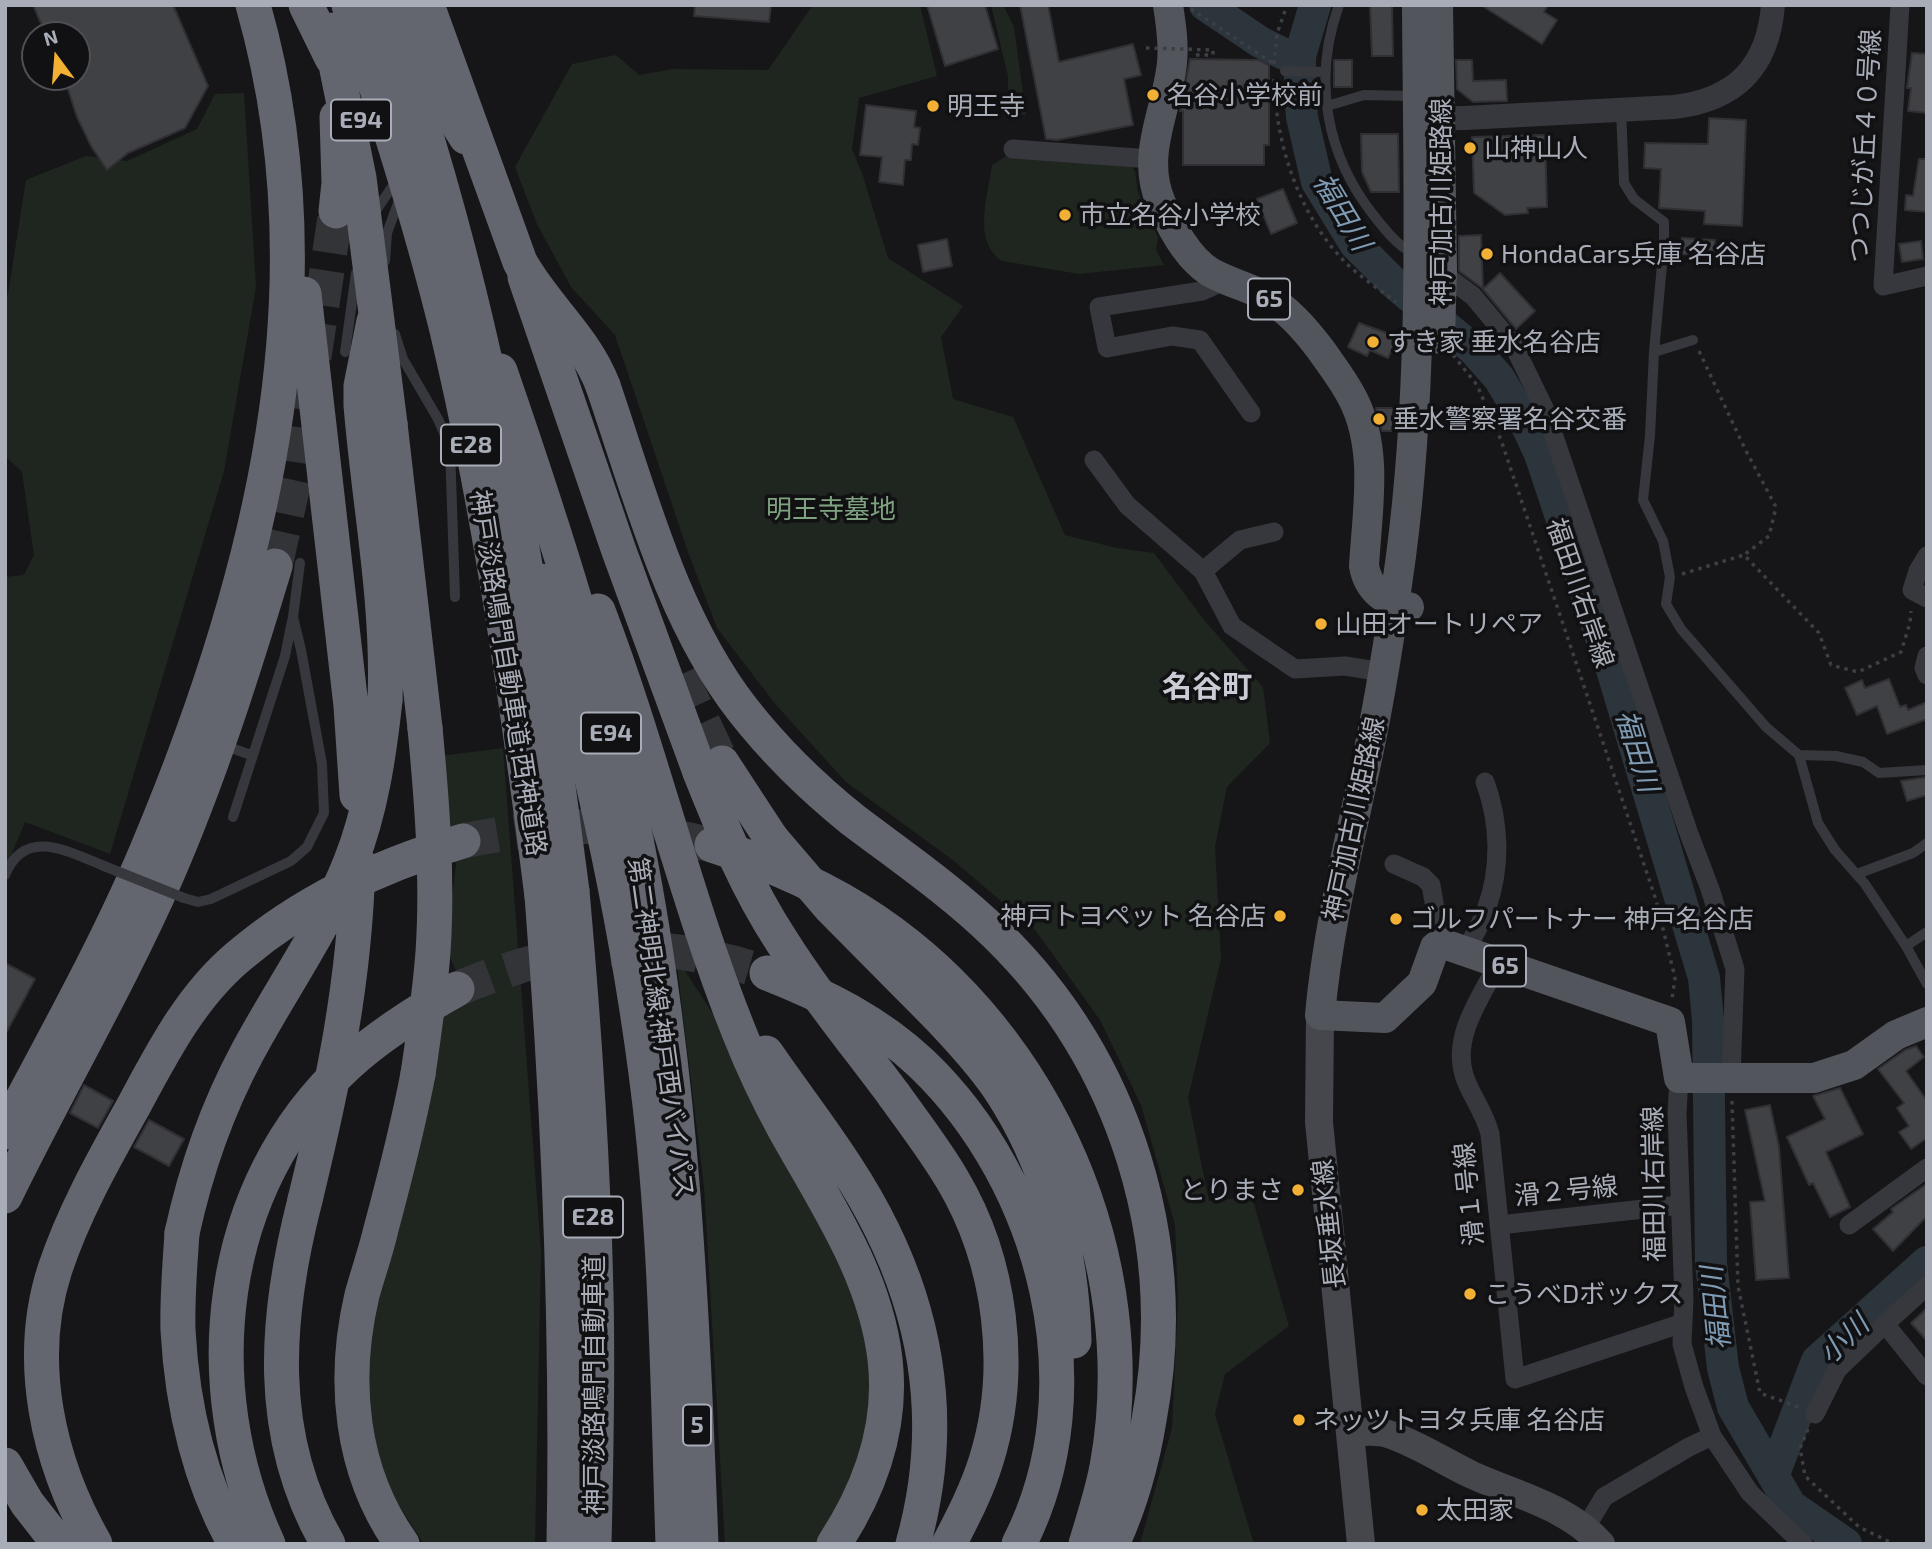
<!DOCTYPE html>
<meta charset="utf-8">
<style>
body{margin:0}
#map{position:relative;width:1932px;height:1549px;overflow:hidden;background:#161618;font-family:"Exo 2",sans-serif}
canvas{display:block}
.frame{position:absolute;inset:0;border:7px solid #a8adb8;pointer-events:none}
.north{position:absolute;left:21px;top:21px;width:70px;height:70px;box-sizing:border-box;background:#111113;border:2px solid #4d4f55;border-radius:50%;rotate:344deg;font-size:19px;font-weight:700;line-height:28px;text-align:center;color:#a8adb8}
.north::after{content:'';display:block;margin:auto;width:24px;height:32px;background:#f2b134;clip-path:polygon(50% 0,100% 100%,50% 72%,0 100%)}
</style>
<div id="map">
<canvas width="1932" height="1549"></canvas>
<div class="frame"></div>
<div class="north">N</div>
</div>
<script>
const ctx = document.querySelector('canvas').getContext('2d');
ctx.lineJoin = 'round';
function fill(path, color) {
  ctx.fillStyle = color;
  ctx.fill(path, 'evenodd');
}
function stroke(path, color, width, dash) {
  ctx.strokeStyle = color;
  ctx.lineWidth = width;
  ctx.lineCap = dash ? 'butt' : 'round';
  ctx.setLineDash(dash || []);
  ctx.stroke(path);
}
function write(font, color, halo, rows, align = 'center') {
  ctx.font = font + ' "Exo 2","Noto Sans JP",sans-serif';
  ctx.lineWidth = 7;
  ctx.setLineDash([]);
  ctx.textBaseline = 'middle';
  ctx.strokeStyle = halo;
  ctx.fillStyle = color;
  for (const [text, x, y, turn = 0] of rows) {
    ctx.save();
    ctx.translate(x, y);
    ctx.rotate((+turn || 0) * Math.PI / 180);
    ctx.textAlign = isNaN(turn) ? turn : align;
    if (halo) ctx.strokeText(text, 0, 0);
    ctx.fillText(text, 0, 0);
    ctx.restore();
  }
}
const green = new Path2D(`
 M813 5H920L937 76 859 98 852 149 863 176 888 258 963 306 941 337 953 399 1013 417 1065 535 1117 548 1154 553 1204 620 1263 687 1270 743 1227 787 1215 847 1221 959 1188 1098 1209 1201 1252 1197 1289 1326 1225 1374 1215 1414 1254 1544H1140L1172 1428 1178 1301 1175 1225 1141 1105 1100 1020 1036 931 954 861 846 782 776 705 717 628 688 552 615 335 571 287 537 224 515 167 572 64 616 55 639 75 673 69 768 70Z
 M991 5H1003L1014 27 1026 115 1008 114V76Z
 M244 93 256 287 224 471 110 854 25 822 5 870V577L24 575 34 555 22 472 5 456V298L8 294 26 180 86 156 127 161 197 129 215 94Z
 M1008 155 1129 164 1135 171 1138 192 1158 238 1156 250 1164 265 1079 274 1002 261C972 241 988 196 992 165Z
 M503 748 541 1251 535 1544H424L392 1495 371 1438 365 1378 374 1303 437 1020 470 1001 446 949 456 864 440 756Z
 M676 957 717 1020 861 1304 874 1387 866 1445 818 1544H725L704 1187Z`);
const river = new Path2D(`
 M1205 5 1260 42 1284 54 1300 56
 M1315 5 1300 56V91L1302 117 1317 182 1355 244 1395 284 1474 350 1499 378 1524 420 1540 454 1613 673 1704 978 1708 1020 1711 1263 1723 1368 1733 1407 1791 1506 1846 1544
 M1774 1474 1817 1361 1927 1262`);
const building = new Path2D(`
 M33 5H173L208 86 185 128 128 153 107 170 91 146 77 117 64 77H77V35H46Z
 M695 5H771L769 22 694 16Z
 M927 5H985L998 49 945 66Z
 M1020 5H1048L1059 62 1133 44 1141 75 1124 79 1133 125 1057 140 1046 139Z
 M1370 5H1392L1393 56H1372Z
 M1481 5H1548L1544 12 1557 20 1542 44Z
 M1912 53 1927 54V113L1908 111 1911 88H1907Z
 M1190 59 1259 60 1269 65V145H1264V165H1183V111H1180Z
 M1334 60H1352V87H1334Z
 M1456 60H1472L1473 81 1506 80 1507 101 1473 102 1457 89Z
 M866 105 916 111 914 127 920 128 918 145 912 144 911 160H905L903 185 879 182 882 157 860 155Z
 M1709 118 1746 120 1742 226 1704 224 1705 211 1659 208 1661 169 1644 168 1645 143 1708 144Z
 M1361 134H1398L1399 192H1371L1362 172Z
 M1545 135 1547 207 1527 208 1528 213 1505 215 1474 193 1472 137Z
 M1919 159H1927V212L1905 210 1906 195 1913 196Z
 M1283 189 1297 223 1271 234 1257 199Z
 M1481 235 1483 289 1500 273 1535 311 1516 329 1482 288 1459 271V236Z
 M1682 238 1715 240 1714 256 1681 254Z
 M947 239 952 266 923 272 918 245Z
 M1921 241 1923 259 1902 262 1899 244Z
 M1359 323 1398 337 1388 358 1370 350 1367 356 1348 347Z
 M1376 408H1394V431H1382Z
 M1889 679 1900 707 1906 705 1908 710 1927 702V719L1887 734 1877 706 1857 715 1845 688 1862 680 1865 688Z
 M1927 777V795L1907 801 1901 781Z
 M5 963 35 979 5 1035Z
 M1916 1046 1924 1057 1906 1071 1927 1101V1138L1911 1149 1899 1132 1909 1126 1897 1108 1904 1103 1878 1069 1905 1050Z
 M84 1085 113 1101 98 1128 70 1113Z
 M1840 1088 1863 1134 1826 1152 1850 1207 1830 1217 1813 1183 1809 1185 1787 1137 1825 1119 1813 1096Z
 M1770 1105 1779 1147 1789 1278 1756 1280 1750 1202 1765 1201 1745 1110Z
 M149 1120 184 1139 169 1166 134 1147Z
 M1925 1185 1927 1187V1216L1893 1251 1873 1229 1893 1212 1891 1209Z
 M1927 1308V1341L1911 1323Z`);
const motorwayTunnel = new Path2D(`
 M275 566 298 463 336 211
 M680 675 722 763
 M463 841C515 831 568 823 620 828 651 832 681 838 712 845
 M457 989C570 942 649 935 767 973`);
const path = new Path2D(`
 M1191 9 1274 64
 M1196 55H1213
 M1274 64 1277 34 1287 5
 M1274 79C1276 144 1298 214 1345 262 1360 277 1379 289 1396 302
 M1699 351 1745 449 1776 507 1769 536 1744 555
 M1453 355 1477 385 1501 440 1656 900 1675 978 1672 999
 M1682 574 1744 555 1819 633 1831 665 1858 672 1901 652 1910 623 1911 611
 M1732 1101 1738 1286 1760 1393 1798 1407
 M1808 1429 1800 1448 1805 1476 1859 1527 1894 1544`);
const service = new Path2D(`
 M1339 5C1312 80 1326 156 1375 217 1386 231 1398 246 1414 254
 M1285 71 1325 72
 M1327 106 1364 95 1414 96
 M1621 109 1624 183 1634 199 1664 222V243L1654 352 1650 436 1643 500 1663 541 1670 577 1666 604 1681 629 1766 727 1799 755 1818 823 1835 850 1865 884 1906 946 1927 984
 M373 215 398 178
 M385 261 387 233 400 198
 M395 334 403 359 438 419 450 447 455 597
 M345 352 356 273
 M1654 352 1693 340
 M223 745 251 755
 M1799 755 1836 756 1863 762 1879 773 1927 770
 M233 817 285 656 292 621
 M1857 874 1913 853 1927 843
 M5 875C25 826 69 852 104 866
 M184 898 198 902 211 899 291 861 307 847 324 813 322 764 301 650 293 617 300 563
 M1906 946 1927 932`);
const minor = new Path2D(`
 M1900 5 1883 286 1927 276
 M1013 149 1151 159
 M1438 270 1473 296 1513 344 1545 410 1688 831 1710 889 1735 969 1731 1076
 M1226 280 1202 291 1099 307 1107 348 1172 336 1200 340 1251 413
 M1094 460 1127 505 1203 571 1232 626 1295 669 1345 666 1383 672
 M1927 556 1918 571 1912 590 1927 598
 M1203 571 1240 540 1274 532
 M1927 656 1924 668 1927 675
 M1394 864 1423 877 1431 885 1441 943
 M1465 952C1473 937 1482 923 1487 907 1501 867 1500 823 1485 782
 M1498 964C1481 997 1452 1036 1464 1075 1470 1095 1484 1110 1490 1134L1515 1379 1683 1323
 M1679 1078 1677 1113 1684 1299 1682 1344 1694 1387 1712 1436 1750 1493 1803 1544
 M1499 1225 1680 1205
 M1849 1225 1927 1168
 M1927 1286 1885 1324 1927 1376
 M1815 1414 1837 1370 1885 1324
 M1586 1527 1604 1497 1689 1447 1712 1436`);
const tertiary = new Path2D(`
 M1423 118H1465L1674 107C1735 100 1768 68 1773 5`);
const secondary = new Path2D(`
 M1320 1015 1319 1122 1361 1544
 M1351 1433C1363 1432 1376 1430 1388 1434 1416 1443 1443 1461 1470 1474 1515 1495 1568 1506 1601 1544`);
const primary = new Path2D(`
 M1168 5C1171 24 1174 44 1172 63 1167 112 1140 154 1161 203 1171 227 1188 258 1210 272 1227 282 1246 286 1263 295 1287 308 1305 329 1321 350 1332 366 1344 381 1353 399 1379 450 1367 512 1364 566 1368 590 1387 604 1409 607
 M1417 5C1418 189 1425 372 1401 556 1392 622 1382 689 1368 754 1350 841 1328 926 1320 1015L1385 1018 1422 983 1435 947 1441 943 1670 1022 1679 1078H1814L1854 1065 1896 1035 1927 1022
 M1438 5 1442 269`);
const motorway = new Path2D(`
 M394 8 434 85 466 137
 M336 211 339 183 337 117
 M525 277 619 551 700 772
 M304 294 351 706 357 795
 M374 321 361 386V405C369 504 389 601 385 700
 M500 371C554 528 606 688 638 850 683 1079 692 1311 701 1544
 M603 386C640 494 672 619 743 710 775 751 812 787 853 820 902 857 953 892 997 935 1126 1061 1182 1243 1149 1420 1142 1463 1130 1505 1112 1544
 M390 424 425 728
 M540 581C590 753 629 927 650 1105 667 1250 668 1398 673 1544
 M598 611C651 749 684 895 739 1032 752 1065 767 1097 784 1128 825 1202 875 1274 885 1359 893 1427 870 1489 834 1544
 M722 763 771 838
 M712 845C769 863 825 887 875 921 1048 1038 1145 1260 1107 1467 1102 1493 1094 1518 1086 1544
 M572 891C584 1025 593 1159 596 1294 598 1377 596 1461 594 1544
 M542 896C559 1112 568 1327 564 1544
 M767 973C823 995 878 1022 922 1064 1045 1182 1099 1388 1019 1544
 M937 1015C959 1038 981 1062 999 1088 1049 1163 1072 1252 1074 1341
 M766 1053C792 1091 821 1128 846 1167 922 1283 951 1409 913 1544
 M894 1095C914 1123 935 1150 952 1179 1001 1261 1015 1369 986 1461 977 1490 963 1517 949 1544
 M5 1132C54 1039 106 947 147 850 259 584 335 291 253 5
 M5 1196C57 1089 118 986 166 877 210 776 243 672 275 566
 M305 1200C275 1317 265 1435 328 1544
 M182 1233C180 1265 177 1298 178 1330 182 1404 199 1479 235 1544
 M5 1465 27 1503 59 1544
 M95 1544C48 1462 25 1361 55 1269 74 1212 104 1159 133 1107 162 1053 191 996 239 956 305 900 380 865 463 841
 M268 1544C195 1386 215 1186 348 1064 381 1034 418 1011 457 989
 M402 1544C350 1471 342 1380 362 1295 368 1273 376 1251 381 1229 395 1177 408 1126 418 1074`);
const pathBridge = new Path2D(`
 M1146 48 1213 50V55`);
const serviceBridge = new Path2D(`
 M104 866 184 898`);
const primaryBridge = new Path2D(`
 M1440 339 1442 269`);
const motorwayBridge = new Path2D(`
 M306 5 332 58
 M349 5C386 113 420 220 447 330 491 516 518 706 542 896
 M383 5C452 198 499 400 531 602 547 698 559 794 572 891
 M427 5 520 262C544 306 585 338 603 386
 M329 30 359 178 390 424
 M700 772C723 830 747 888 781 940 815 994 856 1044 894 1095
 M771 838 830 907 937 1015
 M418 1074C424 1033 430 993 433 952 438 878 432 802 425 728
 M305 1200C333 1085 355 982 358 862
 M182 1233C196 1169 216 1111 247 1053 281 989 324 930 351 861 371 810 379 755 385 700`);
const markers = [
 [1153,95,7,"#f2b134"],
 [933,106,7,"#f2b134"],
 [1470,148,7,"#f2b134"],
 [1065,215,7,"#f2b134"],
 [1487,254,7,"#f2b134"],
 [1373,342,7,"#f2b134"],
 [1379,419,7,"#f2b134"],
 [1321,624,7,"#f2b134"],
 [1280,916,7,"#f2b134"],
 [1396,919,7,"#f2b134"],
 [1298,1190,7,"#f2b134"],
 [1470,1294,7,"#f2b134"],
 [1299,1420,7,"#f2b134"],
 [1422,1510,7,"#f2b134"]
];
const shields = [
 [361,120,60],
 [1269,299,42],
 [471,445,60],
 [611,733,60],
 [1505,966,42],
 [593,1217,60],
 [697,1425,28]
];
const shieldNames = [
 ["E94",361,120],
 ["65",1269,299],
 ["E28",471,445],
 ["E94",611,733],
 ["65",1505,966],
 ["E28",593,1217],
 ["5",697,1425]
];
const poiNames = [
 ["名谷小学校前",1167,95],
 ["明王寺",947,106],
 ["山神山人",1484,148],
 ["市立名谷小学校",1079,215],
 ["HondaCars兵庫 名谷店",1501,254],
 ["すき家 垂水名谷店",1387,342],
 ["垂水警察署名谷交番",1393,419],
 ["山田オートリペア",1335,624],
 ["神戸トヨペット 名谷店",1266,916,"right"],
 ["ゴルフパートナー 神戸名谷店",1410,919],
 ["とりまさ",1284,1190,"right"],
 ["こうべDボックス",1484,1294],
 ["ネッツトヨタ兵庫 名谷店",1313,1420],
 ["太田家",1436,1510]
];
const streetNames = [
 ["つつじが丘４０号線",1865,146,-87],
 ["神戸加古川姫路線",1441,202,-90],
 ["福田川右岸線",1580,593,71],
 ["神戸淡路鳴門自動車道;西神道路",508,673,81],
 ["神戸加古川姫路線",1354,819,-78],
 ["第二神明北線;神戸西バイパス",661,1028,82],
 ["福田川右岸線",1654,1184,-91],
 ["滑２号線",1566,1191,-6],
 ["滑１号線",1469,1194,-96],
 ["長坂垂水線",1329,1224,-96],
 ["神戸淡路鳴門自動車道",594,1385,-90]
];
const parkNames = [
 ["明王寺墓地",831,509]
];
const waterNames = [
 ["福田川",1342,212,59],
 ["福田川",1637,751,73],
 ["福田川",1716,1308,-96],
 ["小川",1844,1339,-44]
];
const quarterNames = [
 ["名谷町",1207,687]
];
fill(green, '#1e261f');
stroke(river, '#2c353c', 32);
fill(building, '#404145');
stroke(building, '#303034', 2);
stroke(motorwayTunnel, '#333438', 35, [35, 18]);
stroke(path, '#3d3f44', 3.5, [3.5, 5]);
stroke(service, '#37383d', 10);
stroke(minor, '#37383d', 19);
stroke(tertiary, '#37383d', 24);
stroke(secondary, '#45474d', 28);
stroke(primary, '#53555c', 30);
stroke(motorway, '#63666e', 35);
stroke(pathBridge, '#3d3f44', 3.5, [3.5, 5]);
stroke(serviceBridge, '#37383d', 10);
stroke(primaryBridge, '#53555c', 30);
stroke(motorwayBridge, '#63666e', 35);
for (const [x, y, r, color] of markers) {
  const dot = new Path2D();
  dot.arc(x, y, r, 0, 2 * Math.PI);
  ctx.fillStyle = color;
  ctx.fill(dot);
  stroke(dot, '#111113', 2.5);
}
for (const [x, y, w] of shields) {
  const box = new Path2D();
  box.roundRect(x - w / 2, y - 20.5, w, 41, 5);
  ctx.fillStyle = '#111113';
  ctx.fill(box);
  stroke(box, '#a8adb8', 2);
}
write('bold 24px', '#a8adb8', null, shieldNames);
write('26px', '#a8adb8', '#111113', poiNames, 'left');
write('26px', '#a8adb8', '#111113', streetNames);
write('26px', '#7fa381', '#111113', parkNames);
write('italic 28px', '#7f9bb3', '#111113', waterNames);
write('bold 30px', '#c9ccd4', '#111113', quarterNames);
</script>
